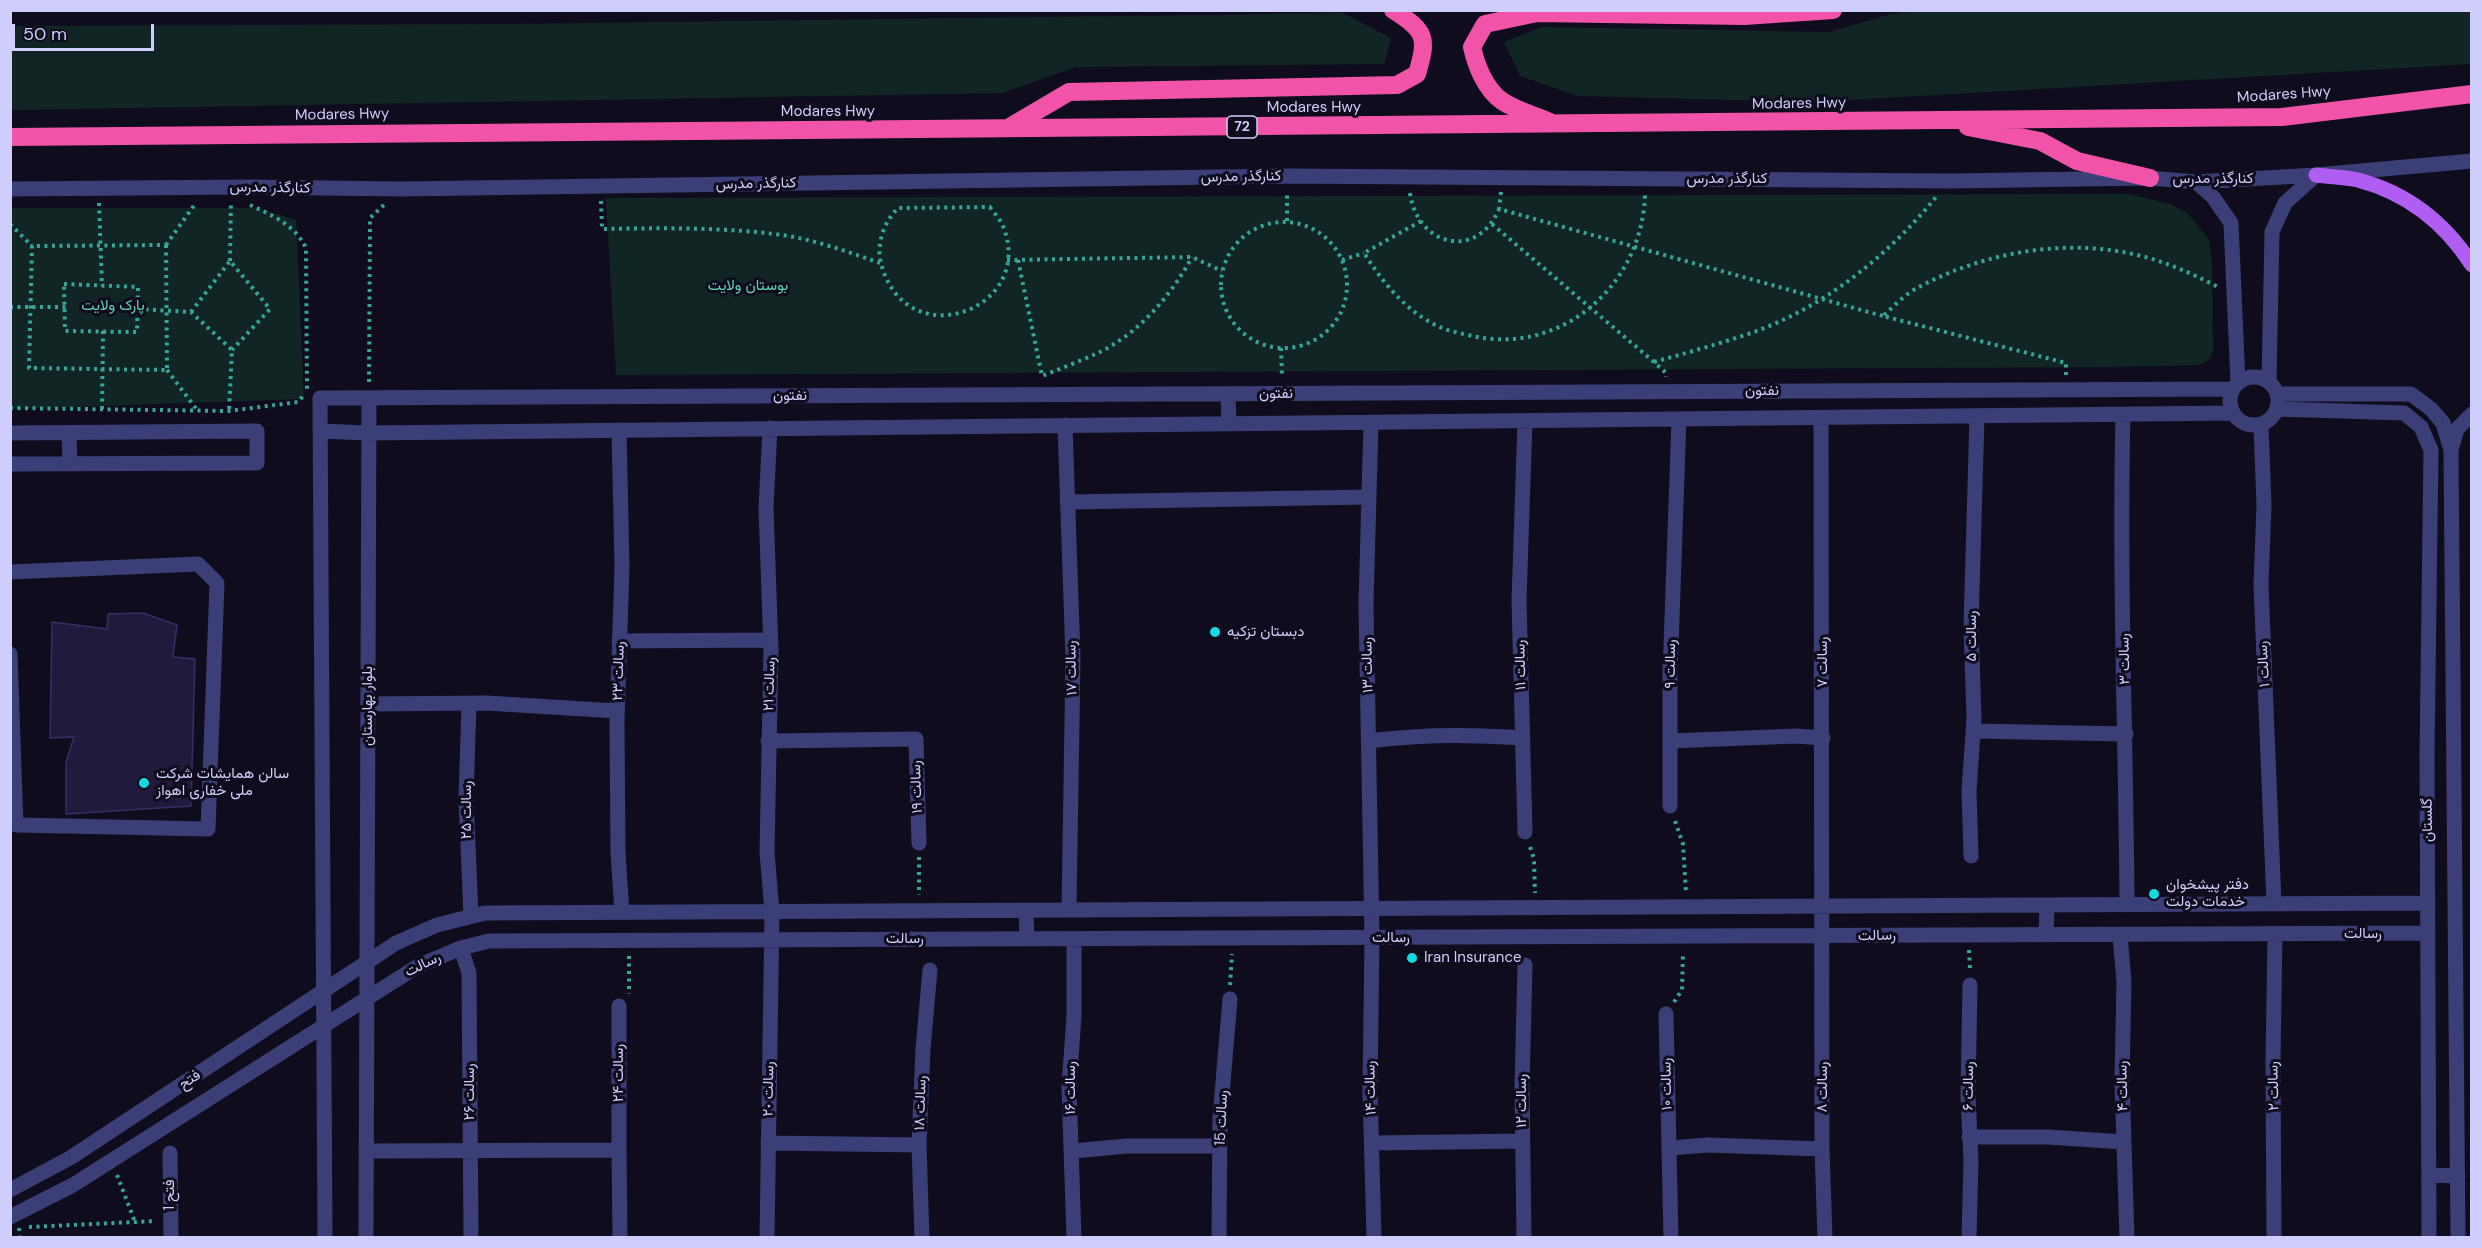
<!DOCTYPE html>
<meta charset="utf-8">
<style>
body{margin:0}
#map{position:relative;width:2482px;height:1248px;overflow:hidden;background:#0f0d1d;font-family:"DM Sans",sans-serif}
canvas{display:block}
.frame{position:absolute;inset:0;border:12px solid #cfcdfb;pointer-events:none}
.scale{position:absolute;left:12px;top:24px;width:142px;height:27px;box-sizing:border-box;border:3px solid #cfcdfb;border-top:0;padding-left:8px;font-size:18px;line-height:21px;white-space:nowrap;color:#cfcdfb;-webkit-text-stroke:4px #0f0d1d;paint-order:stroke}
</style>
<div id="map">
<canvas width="2482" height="1248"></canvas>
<div class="frame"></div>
<div class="scale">50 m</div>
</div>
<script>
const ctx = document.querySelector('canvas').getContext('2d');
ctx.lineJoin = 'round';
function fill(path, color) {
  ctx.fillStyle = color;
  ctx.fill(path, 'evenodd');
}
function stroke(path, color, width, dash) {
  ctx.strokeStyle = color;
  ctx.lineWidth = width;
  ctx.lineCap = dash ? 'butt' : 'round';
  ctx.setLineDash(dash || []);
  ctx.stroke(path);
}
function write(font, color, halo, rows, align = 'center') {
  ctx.font = font + ' "DM Sans",Vazirmatn,sans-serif';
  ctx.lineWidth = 6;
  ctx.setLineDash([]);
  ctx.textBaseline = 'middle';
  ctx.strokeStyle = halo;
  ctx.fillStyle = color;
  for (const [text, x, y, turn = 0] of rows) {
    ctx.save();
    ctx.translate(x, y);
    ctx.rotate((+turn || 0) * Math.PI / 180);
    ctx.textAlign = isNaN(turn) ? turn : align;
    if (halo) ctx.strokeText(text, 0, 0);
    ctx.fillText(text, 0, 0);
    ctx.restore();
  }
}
const green = new Path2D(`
 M1924 11H2471V64L1814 102 1578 96 1520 76 1504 42 1542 27 1829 32 1891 14Z
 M1343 13 1391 38 1384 64 1076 67 1002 93 11 110V26L510 24Z
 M2129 194 2170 204 2187 213 2209 239 2212 264 2213 350C2210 360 2207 363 2197 365L2106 367 616 375 606 198Z
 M11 208H258L296 220 304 399 11 409Z`);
const building = new Path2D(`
 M143 613 177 625 173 657 195 659 191 806 66 814V762L74 737 50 738 52 622 107 629 108 614Z`);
const path = new Path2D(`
 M1501 192 1499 209 1883 316
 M1410 193C1417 246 1477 261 1499 209
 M601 201 602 229C662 228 723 227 782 235 816 240 848 252 880 263
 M99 203 102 286
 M250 205C272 215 295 225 306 248L307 389
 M990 207C994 213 1000 219 1003 226 1037 310 905 358 881 263 876 244 884 222 898 208Z
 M1287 221V192
 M1421 221 1364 253C1384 284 1407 313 1442 328 1450 331 1459 333 1468 335 1560 358 1642 286 1645 195
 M1221 285a63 63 0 1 1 126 0a63 63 0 1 1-126 0Z
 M10 224 32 246
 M1492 224 1654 362 1666 373V377
 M166 245 167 370 29 368 32 246Z
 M166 245 195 204
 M1007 260 1192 257 1222 271
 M1018 260 1042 376C1062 368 1083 360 1102 351 1141 331 1172 294 1192 257
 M1342 260 1364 253
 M230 261 231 201
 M64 284 138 287 137 332 65 331Z
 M10 307H66
 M138 309 191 312 232 350 229 411
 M191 312 230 261 270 309 232 350
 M1281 348 1282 377
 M1654 362C1686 353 1719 344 1751 333 1823 308 1888 256 1936 197
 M167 370 197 410
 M2066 375V363L1883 316C1894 306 1906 293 1919 287 1981 254 2058 239 2128 253 2160 259 2189 272 2218 287
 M369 382 370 218 385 204
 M10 408 229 411 298 402 303 396
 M102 409 103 331
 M1675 821 1683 844 1686 893
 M1530 847 1534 859 1535 893
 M919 857V895
 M1969 950 1970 970
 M629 956V994
 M1230 985 1232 954
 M1674 1002 1682 990 1683 952
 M117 1175 135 1222
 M29 1227 156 1221
 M19 1228 20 1238`);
const minor = new Path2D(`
 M2196 182 2213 197 2231 223 2238 383
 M10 189 246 187 402 189 1287 176 1950 181 2150 178 2196 182 2316 175 2472 161
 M2230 401a24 24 0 1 1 48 0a24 24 0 1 1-48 0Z
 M2269 382 2272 232 2285 203 2316 175
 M1228 394 1229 424
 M2277 394H2411L2431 409 2443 423 2451 450 2458 1238
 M2277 409 2404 413 2421 427 2431 450 2427 755 2429 1238
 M2123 415C2119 578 2126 741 2127 904
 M1821 418 1822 1149 1825 1238
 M1525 421 1519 600 1525 832
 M1371 422 1366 604 1372 938 1370 1090 1374 1238
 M1065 425 1073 658 1069 910
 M2261 425 2264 505 2261 585 2274 903
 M619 430 622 567 617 721 618 853 622 912
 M320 431 368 433 2233 413
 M10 433 257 431V463L10 464
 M69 433 70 464
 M2451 450 2457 429 2472 414
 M1067 502 1369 497
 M10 572 198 564 217 583 208 829 16 825 10 654
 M619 641 770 640
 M368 704 486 703 617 711
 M469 704 466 798 471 916
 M1973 731 2126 734
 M768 741 916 739 919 843
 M1369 741C1421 734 1471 734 1523 738
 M1670 741 1796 736 1823 738
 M1670 806V675L1679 419
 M1971 856 1969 791 1974 718 1971 626 1977 416
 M1026 910 1027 939
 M2046 935 2047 905
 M2120 935 2124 982 2122 1080 2127 1238
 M1074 939V1016L1069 1087 1074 1238
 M461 948 469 973 471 1238
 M1666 1014 1671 1238
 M1969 1137H2048L2124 1142
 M768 1143 919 1145
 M1372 1143 1522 1141
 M1669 1148 1708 1145 1822 1149
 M619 1150 620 1238
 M366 1151 619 1150V1006
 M1073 1151 1127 1146H1220
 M170 1153 171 1238
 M2429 1175 2458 1176
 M10 1190 70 1158 396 943 437 925 485 913 2428 903
 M10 1217 73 1185 418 966 461 948 489 941 2428 933
 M325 1238 320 398 2233 389
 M366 1238 369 398
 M767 1238 772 912 767 852 771 650 766 508 770 428
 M922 1238 919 1145 923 1049 930 970
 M1219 1238 1220 1118 1230 999
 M1524 1238 1522 1086 1525 965
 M1969 1238 1971 1161 1968 1095 1970 985
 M2274 1238 2273 1062 2275 934`);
const major = new Path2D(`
 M2316 175C2330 177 2345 177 2358 180 2407 193 2445 223 2472 265`);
const highway = new Path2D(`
 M1550 122C1534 115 1515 110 1502 101 1485 89 1476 65 1472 47L1485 24 1537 13 1744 16 1833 10
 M1968 127 2040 141 2077 161 2150 178
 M1008 128 1069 92 1397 85 1417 74C1428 37 1426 31 1393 10
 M10 137 2282 117 2472 94`);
const markers = [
 [1215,632,6,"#13dae1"],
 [144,783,6,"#13dae1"],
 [2154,894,6,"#13dae1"],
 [1412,958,6,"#13dae1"]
];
const shields = [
 [1242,127,30]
];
const shieldNames = [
 ["72",1242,127]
];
const streetNames = [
 ["Modares Hwy",2284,95,-4],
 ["Modares Hwy",1799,104,-1],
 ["Modares Hwy",1314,108],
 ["Modares Hwy",828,112],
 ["Modares Hwy",342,115,-1],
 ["کنارگذر مدرس",1241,177,-1],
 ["کنارگذر مدرس",1727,179],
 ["کنارگذر مدرس",2213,179],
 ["کنارگذر مدرس",756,184,-1],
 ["کنارگذر مدرس",270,188,1],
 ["نفتون",1762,391],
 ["نفتون",1276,394],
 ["نفتون",790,396],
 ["رسالت ۵",1972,636,-90],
 ["رسالت ۳",2125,659,-91],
 ["رسالت ۷",1823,662,-90],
 ["رسالت ۹",1671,664,-89],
 ["رسالت ۱",2264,664,-93],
 ["رسالت ۱۳",1368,665,-91],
 ["رسالت ۱۱",1521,665,-91],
 ["رسالت ۱۷",1072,668,-91],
 ["رسالت ۲۳",619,671,-88],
 ["رسالت ۲۱",770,684,-88],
 ["بلوار بهارستان",368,706,-90],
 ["رسالت ۱۹",917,787,-92],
 ["رسالت ۲۵",467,810,-90],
 ["گلستان",2428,820,-91],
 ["رسالت",2363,934],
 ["رسالت",1877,936,-1],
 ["رسالت",1391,938],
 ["رسالت",905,939],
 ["رسالت",423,965,-26],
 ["رسالت ۲۴",619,1073,-90],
 ["فتح",190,1080,-33],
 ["رسالت ۱۰",1667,1084,-91],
 ["رسالت ۶",1969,1086,-89],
 ["رسالت ۴",2123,1086,-91],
 ["رسالت ۲",2274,1086,-91],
 ["رسالت ۸",1823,1087,-90],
 ["رسالت ۱۶",1071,1088,-90],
 ["رسالت ۱۴",1371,1088,-91],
 ["رسالت ٢٠",769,1089,-89],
 ["رسالت ۲۶",470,1092,-90],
 ["رسالت ۱۲",1522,1101,-90],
 ["رسالت ۱۸",921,1103,-88],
 ["رسالت 15",1222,1118,-87],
 ["فتح 1",170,1195,-90]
];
const parkNames = [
 ["بوستان ولایت",748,286],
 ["پارک ولایت",113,306]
];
const poiNames = [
 ["دبستان تزکیه",1227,632],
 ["سالن همایشات شرکت",156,774],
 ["ملی خفاری اهواز",156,791],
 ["دفتر پیشخوان",2166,885],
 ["خدمات دولت",2166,902],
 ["Iran Insurance",1424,958]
];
fill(green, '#112624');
fill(building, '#201b3c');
stroke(building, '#362f66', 1.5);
stroke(path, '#37a597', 4, [3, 4.5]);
stroke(minor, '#3c3e78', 15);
stroke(major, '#b05ef1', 15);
stroke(highway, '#f153a9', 18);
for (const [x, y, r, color] of markers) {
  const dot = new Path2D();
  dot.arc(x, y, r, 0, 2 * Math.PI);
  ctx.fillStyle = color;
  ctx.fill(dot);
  stroke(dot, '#0f0d1d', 2);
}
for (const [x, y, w] of shields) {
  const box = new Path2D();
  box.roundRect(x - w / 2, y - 11, w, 22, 4.5);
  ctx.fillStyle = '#0f0d1d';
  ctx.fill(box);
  stroke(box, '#cfcdfb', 1.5);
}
write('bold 14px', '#cfcdfb', null, shieldNames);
write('15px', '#cfcdfb', '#0f0d1d', streetNames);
write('15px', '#60d4af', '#0f0d1d', parkNames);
write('15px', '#cfcdfb', '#0f0d1d', poiNames, 'left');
</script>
